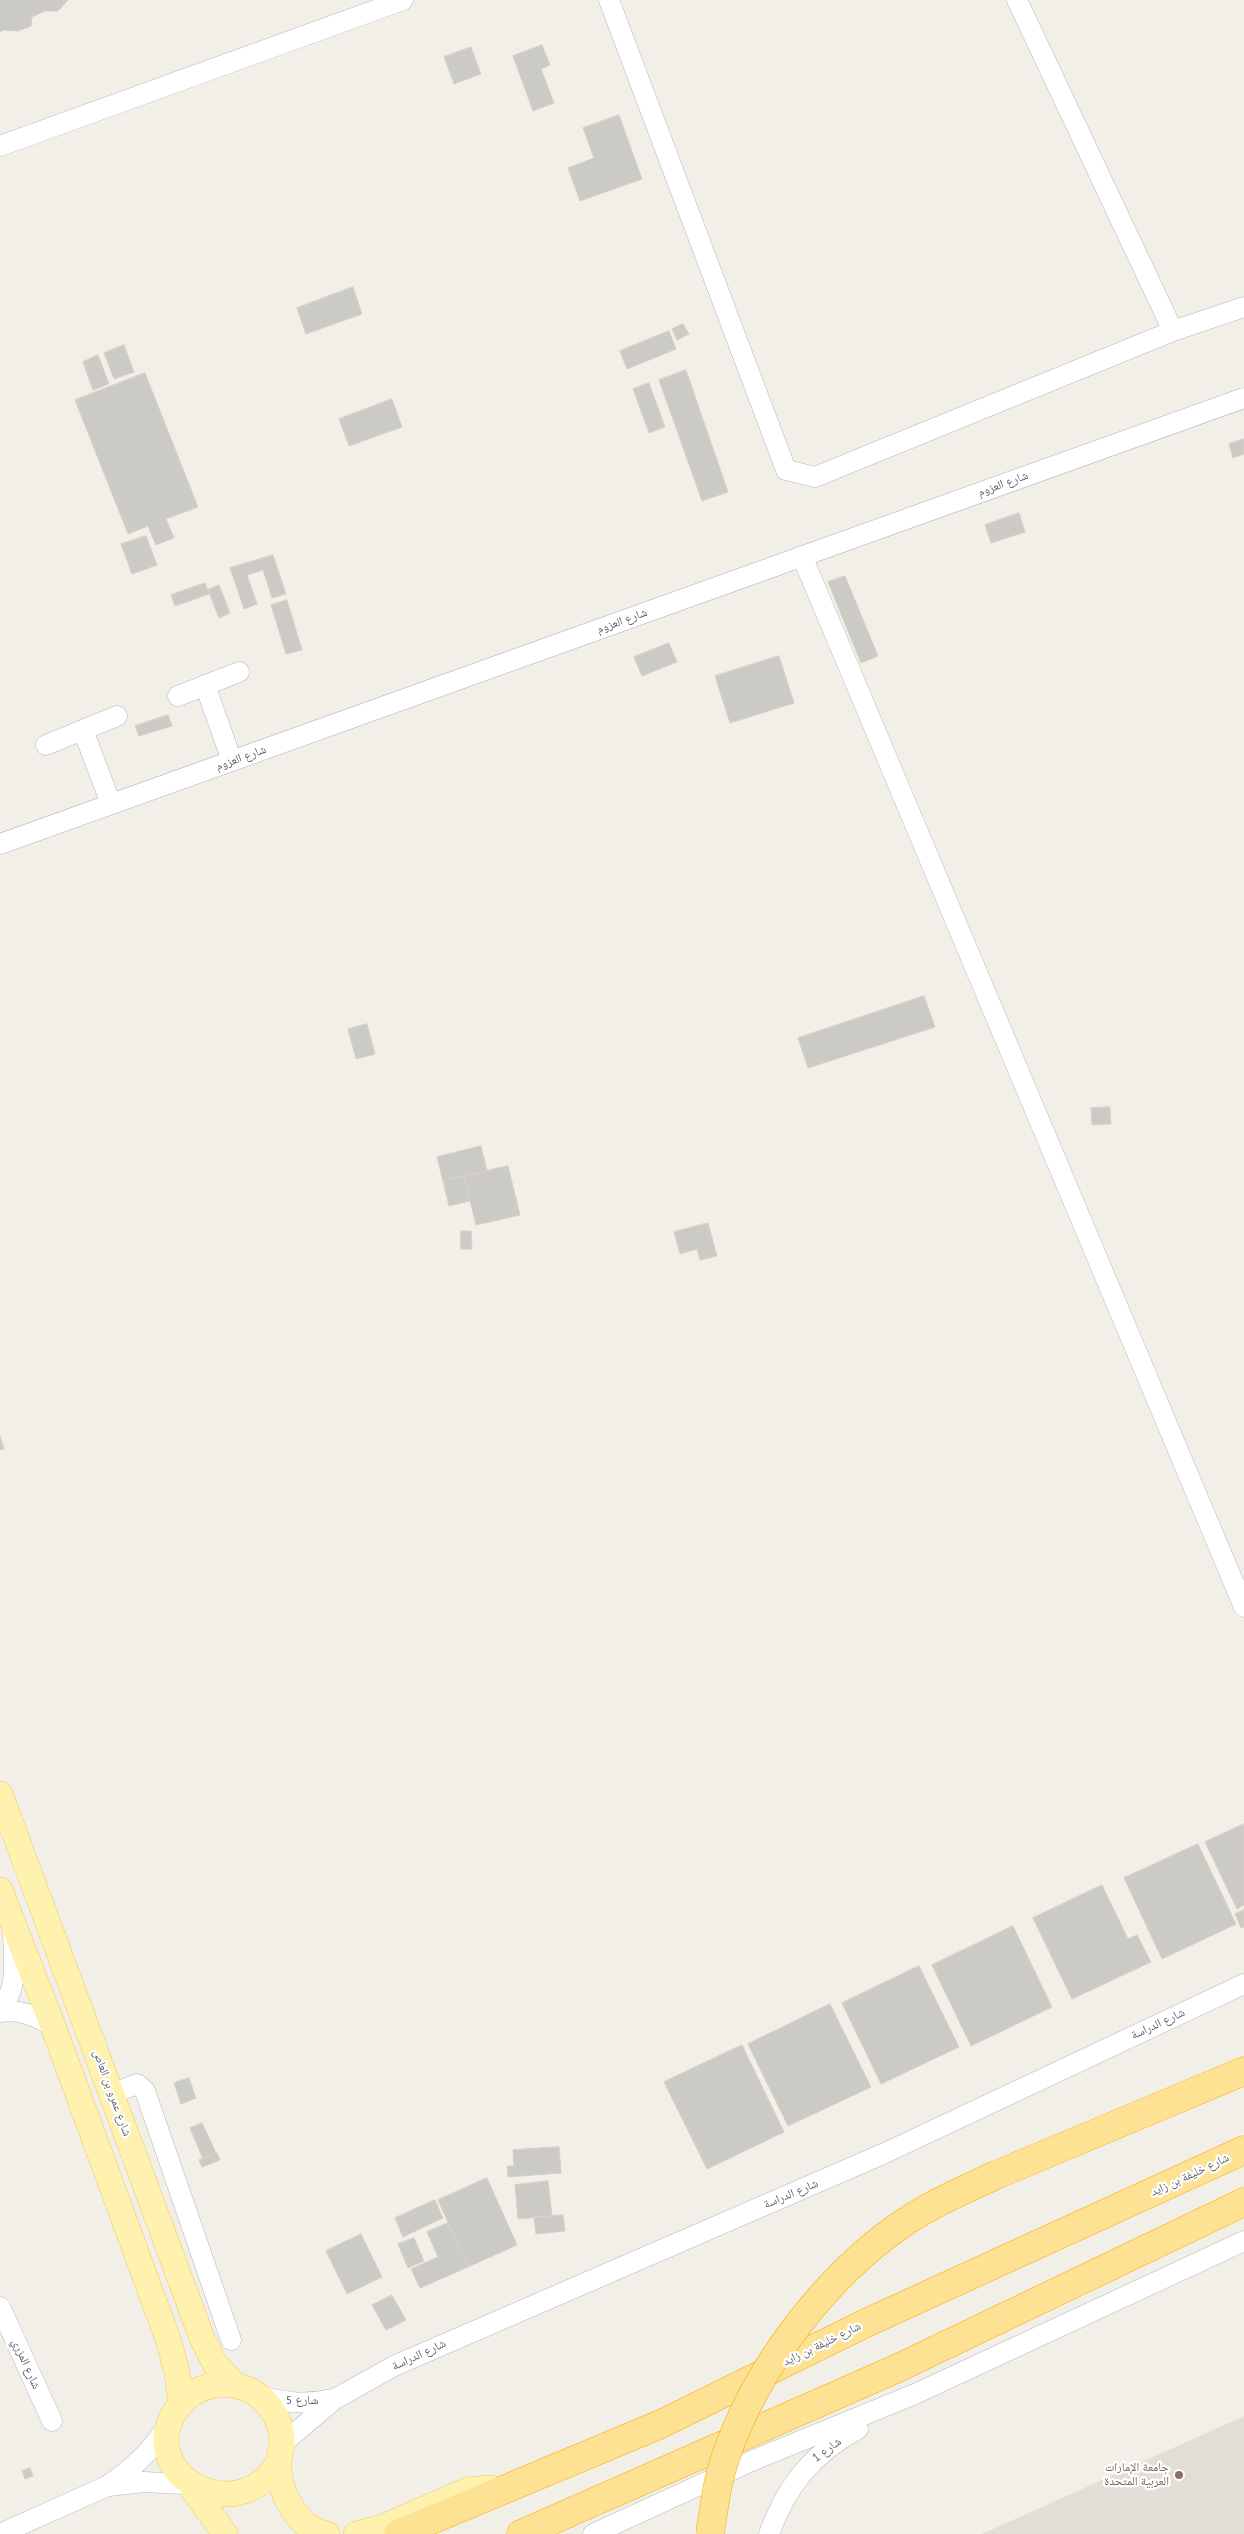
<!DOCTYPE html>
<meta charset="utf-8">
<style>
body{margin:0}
canvas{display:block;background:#f1efe8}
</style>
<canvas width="1244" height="2534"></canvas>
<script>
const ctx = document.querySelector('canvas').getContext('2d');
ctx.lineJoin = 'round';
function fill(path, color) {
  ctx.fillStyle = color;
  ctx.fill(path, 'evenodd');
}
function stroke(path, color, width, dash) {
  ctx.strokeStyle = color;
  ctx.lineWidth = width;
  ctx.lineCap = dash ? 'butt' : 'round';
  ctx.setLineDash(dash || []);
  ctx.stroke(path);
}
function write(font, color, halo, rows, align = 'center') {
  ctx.font = font + ' "PT Sans","Noto Naskh Arabic",sans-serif';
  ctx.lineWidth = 4.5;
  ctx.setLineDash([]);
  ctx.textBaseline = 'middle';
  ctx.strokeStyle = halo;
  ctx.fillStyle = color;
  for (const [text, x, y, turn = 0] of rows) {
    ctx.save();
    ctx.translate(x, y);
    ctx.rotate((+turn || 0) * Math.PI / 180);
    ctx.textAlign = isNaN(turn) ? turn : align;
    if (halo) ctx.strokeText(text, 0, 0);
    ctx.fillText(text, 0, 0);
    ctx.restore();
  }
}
const education = new Path2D(`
 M1244 2416V2534H982Z`);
const building = new Path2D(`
 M0 0H68L58 11H45L32 17 31 26 18 31 4 30 0 32Z
 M542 45 550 65 541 69 554 103 533 111 513 56Z
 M471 47 481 74 454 84 444 57Z
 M619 115 642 179 580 201 568 168 594 158 583 128Z
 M353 287 362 314 306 334 297 308Z
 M683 324 689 334 677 340 672 329Z
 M669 331 676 349 627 369 620 351Z
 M124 345 134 372 114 379 104 353Z
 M98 355 109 384 93 390 83 362Z
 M686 370 728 492 702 501 659 380Z
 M145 373 198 507 166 519 174 538 156 545 148 526 128 534 75 400Z
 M649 383 665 427 649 433 633 389Z
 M392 399 402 427 349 446 339 419Z
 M1244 439V454L1233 458 1229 444Z
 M1019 513 1025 532 991 543 985 525Z
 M146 536 157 565 132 574 121 544Z
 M273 555 286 594 272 598 263 570 247 575 257 604 244 609 230 568Z
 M845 576 878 656 861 663 828 582Z
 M205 583 209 594 175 606 171 595Z
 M219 585 230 613 219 618 208 590Z
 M287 600 302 650 286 654 271 605Z
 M669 643 677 662 642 676 634 657Z
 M779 656 794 703 730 723 715 676Z
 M168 715 172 726 139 736 135 726Z
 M924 996 935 1027 808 1068 798 1038Z
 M367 1024 375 1054 356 1059 348 1029Z
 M1110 1107 1111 1124 1092 1125 1091 1108Z
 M481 1146 487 1171 443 1181 437 1157Z
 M508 1166 520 1215 476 1225 464 1176Z
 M464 1176 470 1201 449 1206 443 1181Z
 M708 1223 717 1256 700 1260 697 1249 680 1254 674 1232Z
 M461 1231H471L472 1249H461Z
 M0 1436 4 1449 0 1450Z
 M1244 1824V1905L1237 1909 1205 1842Z
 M1198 1844 1236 1924 1162 1959 1124 1878Z
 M1102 1885 1128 1939 1137 1935 1151 1962 1072 1999 1033 1918Z
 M1244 1910V1927L1241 1928 1235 1914Z
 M1013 1926 1052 2007 971 2046 932 1965Z
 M919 1966 959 2047 881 2084 842 2003Z
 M830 2004 871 2087 788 2126 748 2044Z
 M742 2045 784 2132 707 2169 664 2082Z
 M189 2078 196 2098 181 2104 174 2083Z
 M202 2123 216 2153 203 2159 190 2128Z
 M559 2147 561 2173 508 2177 507 2166H514L513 2150Z
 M217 2153 220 2160 202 2167 199 2160Z
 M487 2178 517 2245 468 2267 438 2200Z
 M548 2181 552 2216 518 2219 515 2185Z
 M435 2200 443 2218 403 2237 395 2218Z
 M563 2215 565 2231 536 2234 534 2217Z
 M448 2223 468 2267 420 2288 411 2269 438 2257 427 2232Z
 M361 2234 382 2277 347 2294 326 2251Z
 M414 2238 424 2261 408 2268 398 2244Z
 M392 2295 406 2320 386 2330 372 2305Z
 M30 2468 33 2476 25 2479 22 2471Z`);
const minor = new Path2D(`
 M609 0 786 470 815 477 1173 331 1244 307
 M1017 0 1173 331
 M0 146 403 0
 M802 556 1244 1607
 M205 685 232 761
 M178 696 239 672
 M83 730 111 804
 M46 745 117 716
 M0 844 1244 398
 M0 2008C20 1990 13 1955 13 1931
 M0 2012C21 2009 35 2016 53 2026
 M113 2093 137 2084 145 2091 231 2340
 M0 2307 52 2421
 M260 2396C285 2403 307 2405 333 2399
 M282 2444 335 2399 394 2366 885 2153 1244 1984
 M109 2486 144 2482 185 2484
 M0 2534 105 2487C132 2470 153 2450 170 2422
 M593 2534 754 2460 915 2394 1244 2241
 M769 2534C787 2485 812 2454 858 2429`);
const major = new Path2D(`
 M0 1794 202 2338 215 2364 235 2385
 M0 1890 53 2026 169 2342 177 2373 181 2403
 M279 2461C238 2534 130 2472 178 2407 187 2396 199 2388 213 2385 226 2383 241 2385 253 2392 272 2403 283 2424 282 2446 281 2451 279 2456 279 2461 277 2490 297 2529 327 2534
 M194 2491 225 2534
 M356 2534 383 2527 468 2490 491 2488`);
const highway = new Path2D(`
 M996 2175 1244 2071
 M398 2534 661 2424 866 2323 1244 2150
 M521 2534 898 2368 1244 2202`);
const highwayBridge = new Path2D(`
 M710 2534C714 2508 717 2481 726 2456 756 2368 825 2277 902 2224 931 2204 964 2190 996 2175`);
const markers = [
 [1179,2475,5,"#8d6e63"]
];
const streetNames = [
 ["شارع العزوم",1003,484,-20],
 ["شارع العزوم",622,621,-20],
 ["شارع العزوم",241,758,-20],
 ["شارع الدراسة",1158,2024,-25],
 ["شارع عمرو بن العاص",112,2093,70],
 ["شارع خليفة بن زايد",1190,2175,-25],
 ["شارع الدراسة",791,2194,-23],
 ["شارع خليفة بن زايد",822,2344,-26],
 ["شارع الدراسة",419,2355,-25],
 ["شارع المزري",26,2364,66],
 ["شارع 5",302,2401],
 ["شارع 1",827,2450,-37]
];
const educationNames = [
 ["جامعة الإمارات",1169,2468],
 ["العربية المتحدة",1169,2482]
];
fill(education, '#e1ded6');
fill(building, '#cccac5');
stroke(building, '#d6d1c6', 1);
stroke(minor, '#b5b8bc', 21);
stroke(major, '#f2c960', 26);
stroke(highway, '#f9ab00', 29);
stroke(minor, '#fff', 20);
stroke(major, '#fff2af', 25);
stroke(highway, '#fde293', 28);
stroke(highwayBridge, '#f9ab00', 29, []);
stroke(highwayBridge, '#fde293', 28);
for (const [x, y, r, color] of markers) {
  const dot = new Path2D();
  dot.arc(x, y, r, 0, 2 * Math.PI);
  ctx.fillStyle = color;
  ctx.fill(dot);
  stroke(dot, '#fff', 2);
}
write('12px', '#5f6368', '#fff', streetNames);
write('12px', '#785e54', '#fff', educationNames, 'right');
</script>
